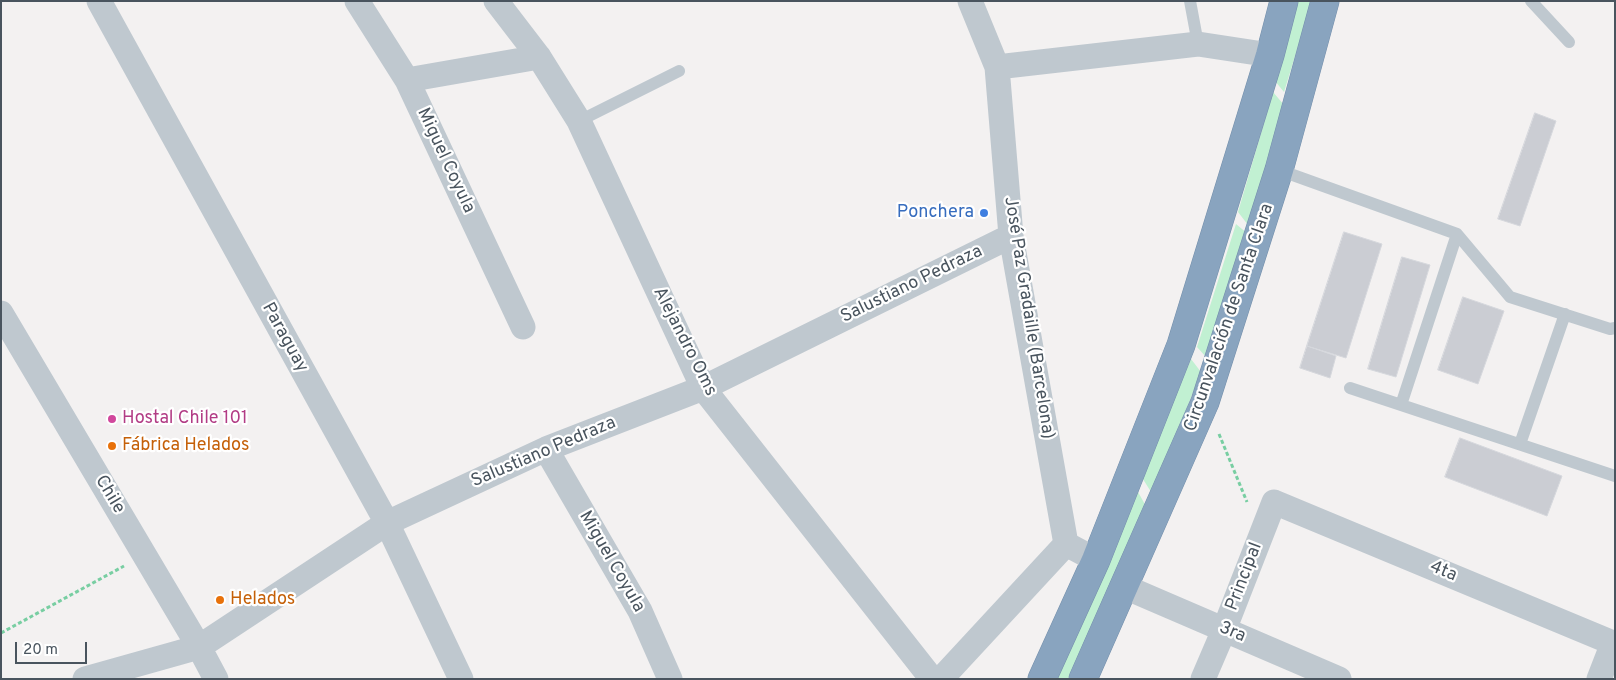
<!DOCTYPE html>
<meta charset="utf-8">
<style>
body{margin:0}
#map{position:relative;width:1616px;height:680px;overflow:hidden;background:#f3f1f1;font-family:Overpass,sans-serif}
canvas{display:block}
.frame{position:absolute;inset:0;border:2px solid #49545e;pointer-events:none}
.scale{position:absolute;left:15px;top:642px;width:72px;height:22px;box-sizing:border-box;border:2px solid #49545e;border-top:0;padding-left:6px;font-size:15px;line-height:18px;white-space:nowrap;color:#49545e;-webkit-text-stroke:4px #fff;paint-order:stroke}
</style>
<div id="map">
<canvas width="1616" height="680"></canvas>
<div class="frame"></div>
<div class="scale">20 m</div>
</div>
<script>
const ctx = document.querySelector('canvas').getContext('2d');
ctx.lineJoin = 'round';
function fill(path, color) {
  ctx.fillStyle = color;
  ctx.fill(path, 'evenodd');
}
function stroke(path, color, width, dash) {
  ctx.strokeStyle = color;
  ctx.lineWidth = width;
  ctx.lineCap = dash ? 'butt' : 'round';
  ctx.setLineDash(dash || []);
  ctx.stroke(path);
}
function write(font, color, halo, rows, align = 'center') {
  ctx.font = font + ' Overpass,sans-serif';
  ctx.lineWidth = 4.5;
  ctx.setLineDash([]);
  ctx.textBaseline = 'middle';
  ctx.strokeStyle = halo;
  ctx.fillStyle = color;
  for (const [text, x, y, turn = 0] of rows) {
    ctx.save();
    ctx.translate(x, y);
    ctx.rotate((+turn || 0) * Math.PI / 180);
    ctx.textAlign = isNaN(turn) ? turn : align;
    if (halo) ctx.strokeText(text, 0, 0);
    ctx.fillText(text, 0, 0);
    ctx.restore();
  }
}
const green = new Path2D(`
 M1298 1H1312L1284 92 1275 81Z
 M1273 92 1284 105 1248 225 1238 212Z
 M1236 224 1248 234 1206 357 1197 347Z
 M1191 359 1201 372 1153 495 1141 476Z
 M1138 492 1147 508 1068 679H1053Z`);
const building = new Path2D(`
 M1535 113 1556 121 1520 226 1498 219Z
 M1344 232 1382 244 1346 358 1307 346Z
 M1402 257 1430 265 1396 377 1368 369Z
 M1463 297 1504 311 1478 384 1438 370Z
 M1307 346 1336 356 1330 378 1300 368Z
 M1460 438 1562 476 1547 516 1445 477Z`);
const path = new Path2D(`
 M1219 434 1247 502
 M1 633 124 566`);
const lane = new Path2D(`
 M1190 1 1198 44
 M1531 1 1569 42
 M579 121 679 71
 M1279 170 1457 234 1510 297 1610 329 1615 328
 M1350 388 1615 476
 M1401 405 1457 234
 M1520 444 1565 314`);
const street = new Path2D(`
 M99 1 387 523 461 679
 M357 1 407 80 523 327
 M496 1 539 57 579 121 703 388 932 679
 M970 1 997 67 1011 236 1066 544 1096 560
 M997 67 1198 44 1270 55
 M407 80 539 57
 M1 313 199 647 216 679
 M546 449 640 611 670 679
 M1125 587 1339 679
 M85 679 199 647 387 523 546 449 703 388 1011 236
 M941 679 1066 544
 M1203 679 1224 630 1274 502 1613 643 1599 679`);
const highway = new Path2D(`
 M1042 679 1096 560 1181 345 1270 55 1284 1
 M1083 679 1205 402 1279 170 1325 1`);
const markers = [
 [984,213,5,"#3f7fe0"],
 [112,419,5,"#d1479c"],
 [112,446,5,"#e8710a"],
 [220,600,5,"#e8710a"]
];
const streetNames = [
 ["Miguel Coyula",445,161,65],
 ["Salustiano Pedraza",912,285,-26],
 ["José Paz Gradaille (Barcelona)",1028,318,81],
 ["Circunvalación de Santa Clara",1230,318,-71],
 ["Paraguay",284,338,61],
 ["Alejandro Oms",684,342,63],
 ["Salustiano Pedraza",544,453,-23],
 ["Chile",109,495,59],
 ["Miguel Coyula",611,562,60],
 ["4ta",1443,572,23],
 ["Principal",1245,577,-69],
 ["3ra",1232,633,23]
];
const shopNames = [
 ["Ponchera",974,213]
];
const hotelNames = [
 ["Hostal Chile 101",122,419]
];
const foodNames = [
 ["Fábrica Helados",122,446],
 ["Helados",230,600]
];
fill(green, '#c1f0d2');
fill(building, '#cbcdd3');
stroke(building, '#d5d7dc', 1);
stroke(highway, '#748fab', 29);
stroke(path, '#78cea2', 3, [4, 2.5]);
stroke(lane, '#bfc8cf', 12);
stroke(street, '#bfc8cf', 25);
stroke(highway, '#89a4bf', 28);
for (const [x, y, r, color] of markers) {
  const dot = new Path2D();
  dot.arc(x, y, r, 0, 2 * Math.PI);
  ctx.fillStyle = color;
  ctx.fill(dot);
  stroke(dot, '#fff', 2);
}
write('18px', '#49545e', '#fff', streetNames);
write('18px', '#366cbe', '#fff', shopNames, 'right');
write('18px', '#b23c85', '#fff', hotelNames, 'left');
write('18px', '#c56008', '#fff', foodNames, 'left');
</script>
